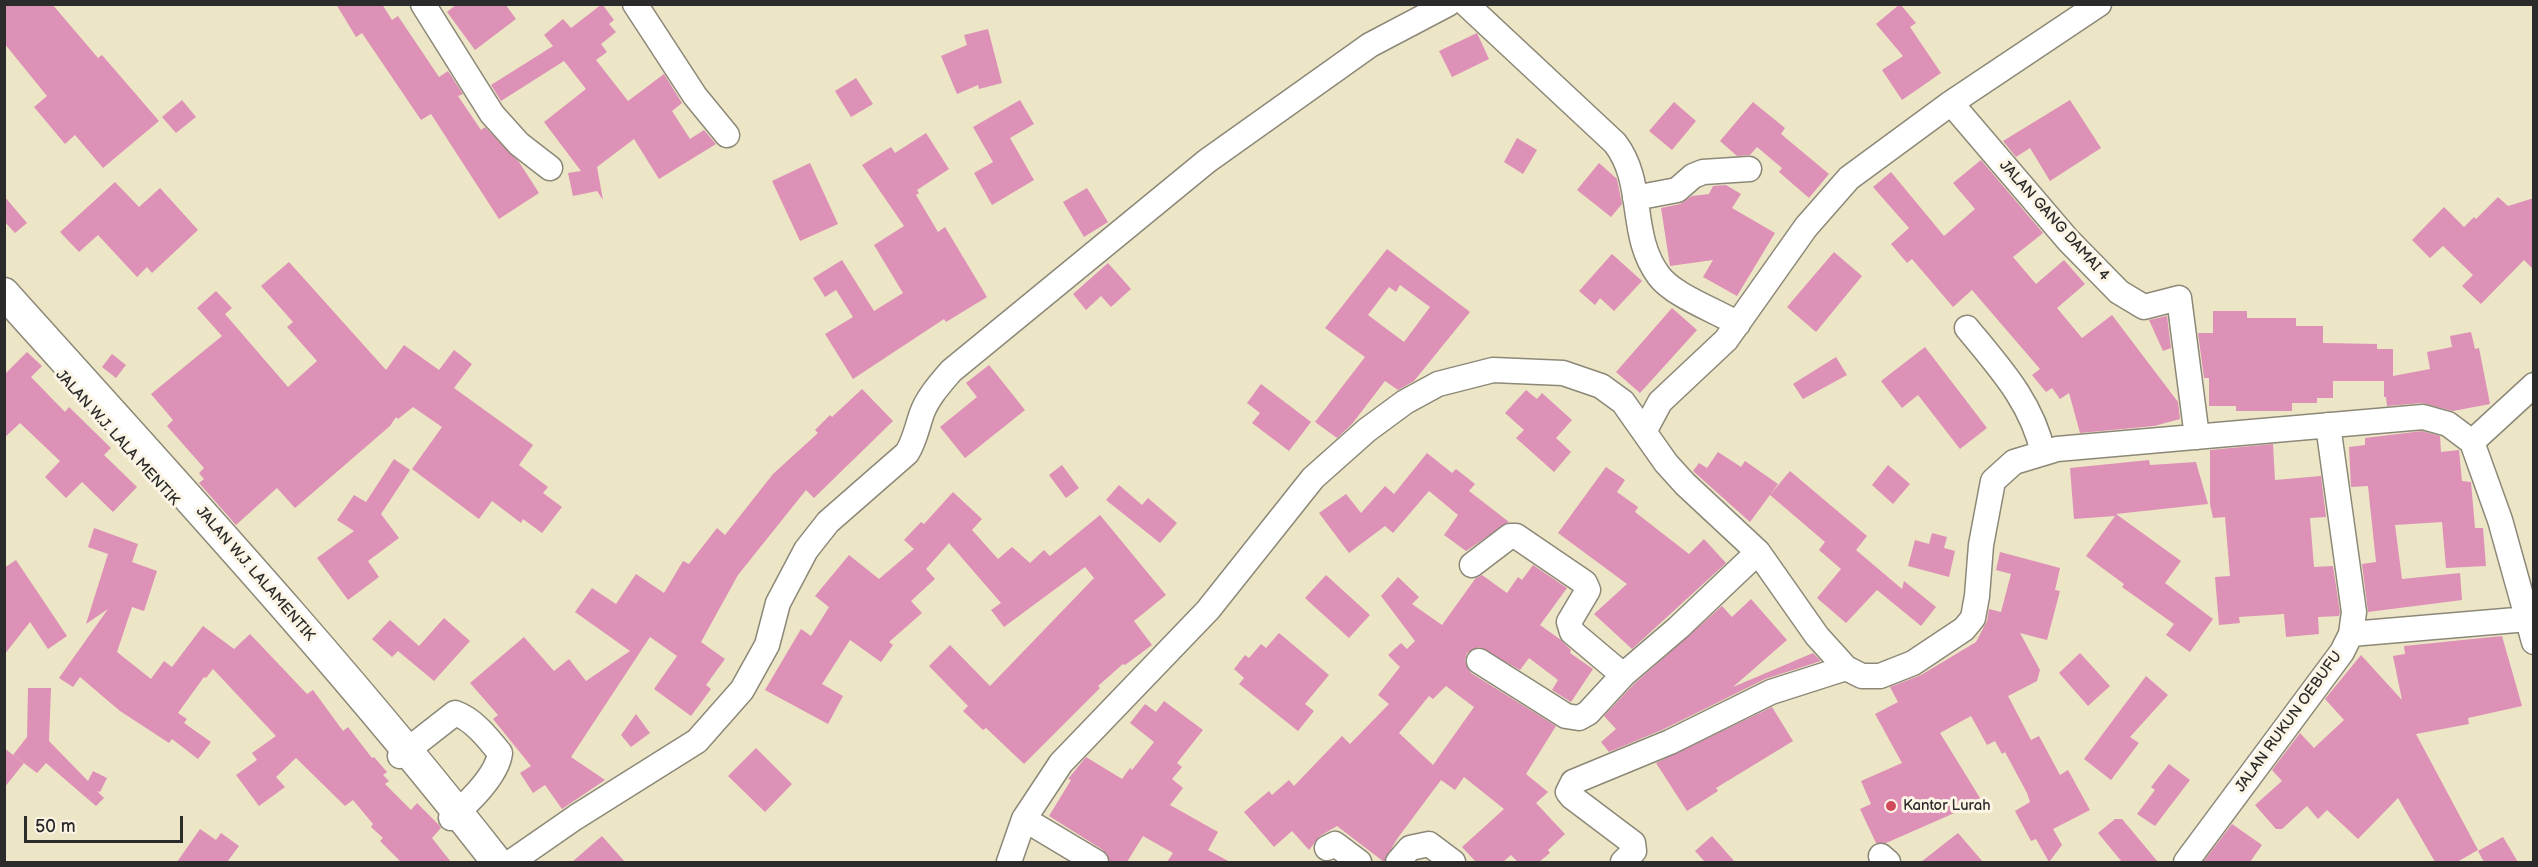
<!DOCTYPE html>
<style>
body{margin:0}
#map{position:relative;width:2538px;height:867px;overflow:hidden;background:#ece5c6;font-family:"Balsamiq Sans",sans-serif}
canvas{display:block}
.frame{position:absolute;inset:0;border:6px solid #2b2b2b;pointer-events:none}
.scale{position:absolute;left:24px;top:816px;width:159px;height:27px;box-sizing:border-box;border:3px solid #2b2b2b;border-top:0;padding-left:8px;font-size:18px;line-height:21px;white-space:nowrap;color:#2b2b2b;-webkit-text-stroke:4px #fcf5e5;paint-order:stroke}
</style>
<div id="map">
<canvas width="2538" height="867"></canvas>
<div class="frame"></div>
<div class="scale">50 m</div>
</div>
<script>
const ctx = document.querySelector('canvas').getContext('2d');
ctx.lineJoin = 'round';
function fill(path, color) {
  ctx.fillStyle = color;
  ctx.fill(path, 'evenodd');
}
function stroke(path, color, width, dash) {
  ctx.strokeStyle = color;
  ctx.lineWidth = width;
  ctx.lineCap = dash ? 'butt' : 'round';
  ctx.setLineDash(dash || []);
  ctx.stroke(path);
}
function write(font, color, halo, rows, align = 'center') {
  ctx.font = font + ' "Balsamiq Sans",sans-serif';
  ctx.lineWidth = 6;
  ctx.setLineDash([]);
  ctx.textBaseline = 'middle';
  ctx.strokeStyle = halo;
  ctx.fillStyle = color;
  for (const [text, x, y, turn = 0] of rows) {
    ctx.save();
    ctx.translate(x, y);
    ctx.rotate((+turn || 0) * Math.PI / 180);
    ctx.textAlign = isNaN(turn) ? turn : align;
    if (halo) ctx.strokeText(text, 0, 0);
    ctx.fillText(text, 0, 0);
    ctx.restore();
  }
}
const building = new Path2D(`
 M4 4H52L98 58 102 55 159 121 103 168 75 135 65 144 34 107 47 96 4 43Z
 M336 4H382L392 20 398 16 439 77 448 71 463 94 458 96 481 130 485 127 519 162 539 193 499 219 431 114 421 120 362 33 356 37Z
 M457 4H505L516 19 475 50 447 12Z
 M602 4 614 20 609 24 616 32 601 44 607 52 596 60 628 101 664 74 682 103 672 111 690 139 704 130 716 144 659 179 634 139 597 167 603 200 597 191 573 196 568 173 581 171 544 122 586 89 564 61 501 101 491 85 553 46 544 35 563 19 571 28Z
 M1900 4 1916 23 1910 27 1941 73 1902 100 1882 70 1903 56 1876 24Z
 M988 29 1002 83 979 89 978 85 957 94 941 56 967 45 964 35Z
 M1477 33 1489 59 1452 77 1439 51Z
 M856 78 873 104 851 117 835 91Z
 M182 100 196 117 176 133 162 117Z
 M1020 100 1034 124 1010 138 1034 180 992 205 974 173 993 162 973 127Z
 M2070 100 2101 148 2050 181 2030 148 2016 157 2003 141Z
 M1674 102 1696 121 1672 150 1649 131Z
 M1753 102 1785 128 1781 134 1829 174 1809 198 1779 172 1782 168 1757 147 1750 155 1737 156 1720 141Z
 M926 133 949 169 917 190 919 193 916 195 938 232 945 227 987 297 946 322 944 319 853 379 825 334 853 317 836 290 825 297 813 278 842 260 874 311 903 293 874 245 904 226 862 165 891 147 895 153Z
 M1517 138 1537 150 1523 174 1504 162Z
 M1981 160 2043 233 2013 257 2036 284 2064 260 2085 284 2057 308 2082 338 2112 315 2178 402 2180 419 2154 426 2080 433 2069 393 2060 399 2052 388 2046 392 2032 375 2040 369 1972 290 1953 307 1912 259 1907 263 1891 244 1909 228 1873 187 1891 172 1944 236 1975 209 1953 183Z
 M810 163 838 224 800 241 772 181Z
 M1599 163 1617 179 1622 204 1611 217 1577 190Z
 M115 182 139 207 160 188 198 230 152 273 147 267 137 277 98 235 79 252 60 232Z
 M1726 185 1741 194 1732 208 1775 233 1737 296 1703 277 1713 260 1670 266 1661 208 1680 204 1692 196 1709 194 1713 186Z
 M1087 188 1108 222 1084 237 1063 202Z
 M4 196 27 223 15 233 4 221Z
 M2498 197 2508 206 2534 198V270L2524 260 2481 304 2462 286 2473 275 2443 246 2430 258 2412 240 2444 207 2464 227 2474 217 2476 219Z
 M1387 249 1470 312 1414 381 1398 390 1385 381 1352 424 1337 438 1315 422 1365 357 1325 328ZM1400 285 1430 307 1404 342 1368 315 1389 287 1396 292Z
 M1834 252 1862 276 1816 332 1787 307Z
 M1612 254 1642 281 1614 311 1600 298 1595 305 1579 291Z
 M289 262 386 370 404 345 439 370 454 350 472 364 454 388 533 445 519 465 548 487 543 493 562 507 542 533 523 519 521 523 492 501 479 519 412 469 442 427 413 407 398 419 396 417 390 426 295 508 277 488 236 525 199 483 204 479 199 473 204 468 167 426 173 420 151 394 222 336 197 308 216 291 232 308 225 314 288 387 317 361 287 327 293 322 261 286Z
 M1108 263 1131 289 1111 307 1101 296 1086 310 1073 294Z
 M1672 308 1697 330 1640 393 1616 372Z
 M2213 311H2247V318H2296V326H2323V343L2377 344V349H2393V376L2430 369 2427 352 2452 347 2450 336 2471 332 2475 349 2479 348 2490 404 2453 411 2422 403 2387 406 2386 397H2384V381H2333V398H2317V403H2292V411H2236V406H2209V378H2204L2198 333H2213Z
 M2167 316 2171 348 2163 351 2149 320Z
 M1925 347 1987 428 1960 449 1918 395 1902 408 1881 381Z
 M27 352 42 366 31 377 65 412 69 407 111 448 104 455 137 487 113 512 82 482 66 498 45 477 60 461 20 423 4 438V375Z
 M112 354 126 365 116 378 102 367Z
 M1836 357 1847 375 1803 399 1793 384Z
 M989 365 1025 410 965 458 940 427 977 397 966 383Z
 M1261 384 1311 422 1289 451 1252 423 1260 413 1247 403Z
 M862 389 893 421 814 498 806 490 738 575 701 642 725 659 706 685 711 689 691 716 654 689 677 656 650 637 571 757 605 780 562 809 545 785 533 793 520 773 531 766 493 719 498 715 470 683 524 637 554 671 569 659 586 681 630 651 575 612 592 588 616 604 636 574 664 593 683 561 689 564 717 528 725 535 773 474 818 433 815 430 830 415 832 417Z
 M1526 390 1537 399 1542 393 1572 420 1556 438 1571 452 1554 472 1516 438 1524 430 1505 413Z
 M2422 431 2440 436 2441 452 2459 450 2462 481 2471 482 2475 528H2483L2486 566 2446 568 2442 522 2395 525 2402 579 2460 573 2462 600 2368 612 2362 564 2376 562 2368 486 2351 487 2349 447 2365 445V438Z
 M2273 444 2275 480 2321 476 2326 517 2310 518 2314 567 2333 566 2340 612 2339 616 2318 617 2319 634 2286 637 2284 614 2239 617 2240 623 2219 625 2215 577 2230 576 2225 517 2213 518 2210 504V450Z
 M1718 452 1741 467 1745 461 1778 484 1750 522 1693 471 1699 463 1707 468Z
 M1427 453 1452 473 1456 469 1475 484 1469 491 1509 522 1466 551 1444 535 1458 515 1429 491 1393 533 1385 526 1349 553 1319 513 1346 494 1361 513 1385 486 1394 494Z
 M394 459 410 470 381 514 399 538 368 561 379 577 348 600 317 558 354 531 337 520 354 495 366 502Z
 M2149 460 2150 465 2196 462 2208 504 2116 514 2181 561 2165 583 2213 619 2190 652 2166 635 2174 624 2122 587 2124 584 2086 556 2115 516 2074 519 2070 468Z
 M1062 465 1079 488 1066 498 1049 475Z
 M1888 465 1910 484 1893 504 1872 485Z
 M1606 467 1625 480 1617 492 1638 507 1635 512 1689 554 1704 539 1726 563 1632 649 1594 614 1627 584 1558 533Z
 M1790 471 1867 536 1856 550 1902 589 1904 581 1936 607 1921 626 1877 590 1846 623 1817 598 1841 569 1819 550 1825 542 1770 495Z
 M1119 485 1142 505 1148 498 1177 523 1160 543 1106 500Z
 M953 492 982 519 972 530 998 559 1012 547 1030 563 1044 550 1050 556 1100 515 1166 595 1134 621 1152 645 1125 665 1123 664 1098 686 1100 688 1024 764 986 728 983 730 963 711 968 706 929 666 950 645 990 686 1094 578 1085 567 1004 627 991 610 1001 603 949 543 926 569 935 579 911 601 922 613 889 642 893 645 881 662 850 640 822 684 843 696 828 724 765 690 801 629 811 636 829 607 815 596 849 555 879 579 914 549 904 540 921 522 924 524Z
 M94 528 138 544 132 562 157 571 144 611 132 607 117 652 151 679 164 661 172 667 203 626 234 649 250 634 307 694 313 690 343 731 348 727 372 758 374 757 387 772 383 775 389 781 385 784 411 810 417 803 439 825 441 828 432 838 451 862H401L380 841 383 838 371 827 373 824 353 800 345 806 296 758 276 777 285 787 259 806 236 775 257 760 252 753 276 736 213 669 206 678 204 677 178 713 187 719 184 723 211 742 198 759 172 739 169 743 120 711 80 677 73 687 59 678 108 609 86 624 108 554 88 547Z
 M1932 533 1947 537 1944 548 1955 551 1949 577 1908 566 1915 540 1929 544Z
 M2000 552 2060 568 2055 590 2060 591 2047 640 2020 633 2040 670 2037 681 2008 696 2031 740 2039 736 2060 775 2068 770 2090 810 2053 829 2062 845 2049 862 2036 839 2031 841 2015 811 2030 802 2027 793 2005 752 2002 754 1995 741 1987 745 1971 716 1940 733 1980 798 1959 811 1886 843H1876L1860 809 1871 804 1861 781 1902 763 1875 714 1898 702 1890 687 1921 675 1976 642 1987 621 1989 609 2001 612 2011 574 1996 570Z
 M16 560 67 636 48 649 30 622 4 655V568Z
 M1533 565 1567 588 1540 625 1561 640 1571 650 1570 653 1593 669 1571 702 1552 690 1558 680 1529 658 1520 670 1479 647 1467 653 1465 661 1471 673 1556 726 1526 774 1548 792 1536 803 1565 834 1548 850 1550 853 1539 862H1518L1511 855 1503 862H1476L1462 847 1504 809 1464 777 1455 790 1441 780 1397 839 1384 862 1337 826 1320 836 1309 850 1292 831 1274 847 1244 812 1269 791 1272 795 1289 780 1294 786 1342 736 1350 744 1389 704 1378 695 1400 667 1388 655 1401 643 1407 649 1415 641 1381 596 1398 577 1419 597 1412 604 1442 625 1475 579 1482 575 1507 593 1518 577 1522 580ZM1446 686 1474 707 1433 765 1399 733 1429 696 1433 699Z
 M1326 575 1370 615 1349 638 1305 598Z
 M1751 599 1787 640 1733 687 1813 653 1821 661 1765 679 1664 729 1609 752 1601 742 1616 729 1604 716 1633 685 1722 606 1732 617Z
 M444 618 470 641 434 681 398 651 392 657 372 639 390 620 419 646Z
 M1279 633 1329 675 1305 704 1314 711 1298 731 1239 684 1244 678 1234 669 1245 655 1249 658 1261 644 1266 648Z
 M2502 636 2522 706 2468 718 2469 724 2416 734 2478 850 2457 862H2435L2398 798 2358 839 2327 810 2318 819 2307 806 2282 829H2276L2255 805 2282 781 2272 770 2300 733 2314 748 2344 720 2325 699 2361 655 2402 700 2393 656 2405 654 2404 646Z
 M2080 653 2110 686 2088 706 2059 673Z
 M2146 676 2168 695 2130 737 2139 743 2111 780 2084 759Z
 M28 688H51L49 741 88 781 93 771 107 778 100 792 97 791 104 798 96 806 46 763 37 773 13 755 27 737Z
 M1164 701 1203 730 1177 763 1182 767 1172 779 1183 788 1170 805 1218 832 1208 850 1230 862H1167L1173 853 1143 836 1127 862H1110L1103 850 1049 816 1071 780 1068 779 1086 757 1122 779 1130 768 1132 770 1154 742 1130 723 1145 704 1156 712Z
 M1772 707 1793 741 1716 788 1718 791 1687 811 1656 763Z
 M636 714 650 733 631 747 621 735Z
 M4 748 24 763 4 788Z
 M756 748 792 784 765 812 728 776Z
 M2169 764 2190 780 2155 826 2137 814 2155 790 2151 787Z
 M2115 819H2122L2158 862H2122L2098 833Z
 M2232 824 2262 845 2250 862H2203Z
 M200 829 216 840 221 833 239 846 227 862H177Z
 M1958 833 1983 862H1921Z
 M602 836 625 862H572Z
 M1712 836 1735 862H1705L1695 851Z
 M2503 837 2518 862H2484L2478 851Z`);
const minor = new Path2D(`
 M423 4 492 114 519 144 550 168
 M635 4 695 96 727 135
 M1466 4 1615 143C1646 183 1628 235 1659 276 1674 296 1717 311 1738 324
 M1951 103 2068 240 2119 292 2144 307 2179 298 2197 437
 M1635 198 1677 190 1693 176 1703 172 1749 169
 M1967 328C1999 367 2032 402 2043 453
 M1645 430 1660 402 1726 340 1806 227 1849 178 1951 103 2099 4
 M2472 442 2534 385
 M1472 565 1510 536H1516L1585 583 1588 590 1569 622 1572 632 1623 675
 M2351 634 2528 619
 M1479 661 1566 716 1579 718 1588 713 1623 675 1678 628 1758 552
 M400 756 455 713C473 719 488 738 500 753 497 776 468 803 451 818
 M1024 819 1096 862
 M1327 848 1335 844 1359 862
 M1881 856 1888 862
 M511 862 576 817 697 741 742 690 767 645 778 603 806 550 828 522 907 453C915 440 917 427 922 413 928 397 940 384 951 371L1207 161 1370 45 1448 4
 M1009 862 1024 819 1061 763 1208 610 1313 478 1367 430 1405 402 1438 384 1493 370 1563 373 1601 386 1623 402 1666 463 1685 484 1758 552 1817 636 1846 668 1862 676H1880L1913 663 1964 629 1973 618 1977 596 1981 545 1993 481 2014 462 2057 449 2423 417 2448 424 2472 442 2500 520 2534 642
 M1398 862 1410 848 1429 844 1453 862
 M1623 862 1634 851 1633 843 1572 797 1568 792 1573 782 1670 742 1771 692 1846 668
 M2186 862 2342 652 2351 634 2354 612 2328 425`);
const major = new Path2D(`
 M4 293C172 480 343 665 497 862`);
const markers = [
 [1891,806,6,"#d1495b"]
];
const streetNames = [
 ["JALAN GANG DAMAI 4",2054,221,48],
 ["JALAN W.J. LALA MENTIK",117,438,48],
 ["JALAN W.J. LALAMENTIK",255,574,49],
 ["JALAN RUKUN OEBUFU",2289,722,-54]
];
const poiNames = [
 ["Kantor Lurah",1903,806]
];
fill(building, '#dd91b6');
stroke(minor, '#8c8878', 27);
stroke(major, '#8c8878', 33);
stroke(minor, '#fff', 24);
stroke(major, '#fff', 30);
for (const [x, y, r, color] of markers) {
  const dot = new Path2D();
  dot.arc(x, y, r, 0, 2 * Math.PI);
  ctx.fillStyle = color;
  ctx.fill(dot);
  stroke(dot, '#fcf5e5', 2);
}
write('15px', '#2b2b2b', '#fcf5e5', streetNames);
write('15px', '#2b2b2b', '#fcf5e5', poiNames, 'left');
</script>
